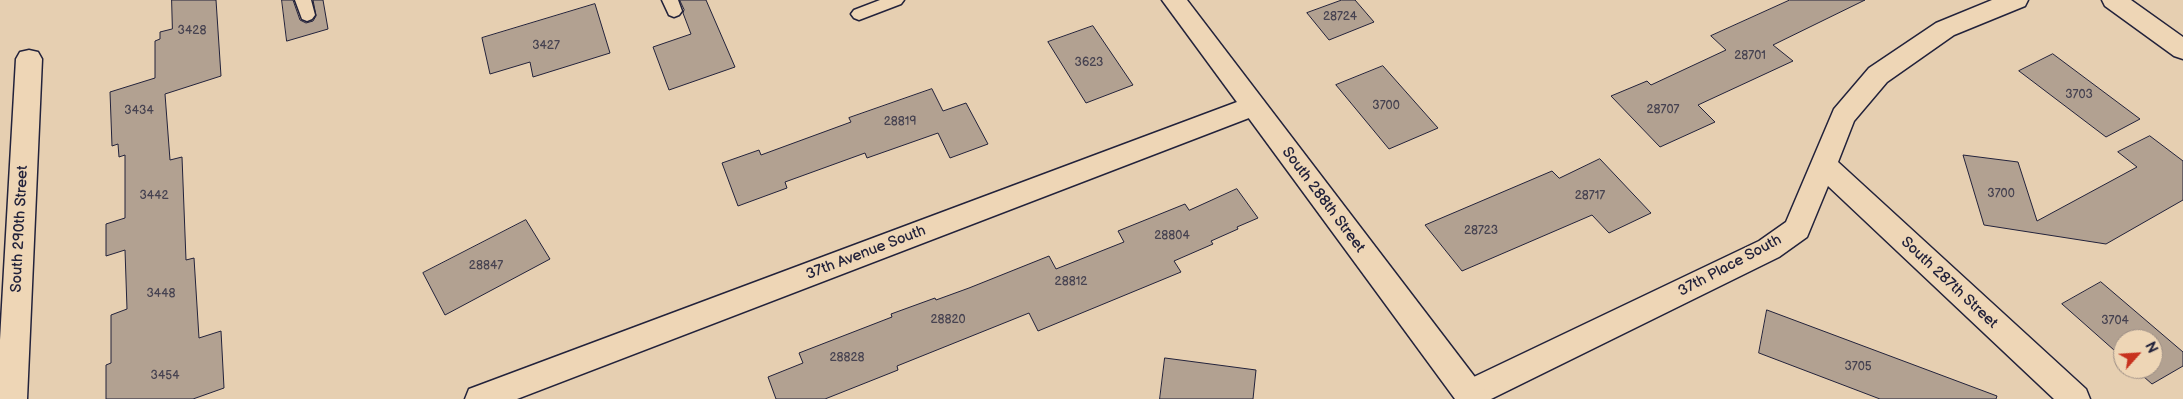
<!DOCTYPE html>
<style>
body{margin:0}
#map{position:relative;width:2183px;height:399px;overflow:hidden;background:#e6cfb1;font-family:"Balsamiq Sans",sans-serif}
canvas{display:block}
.north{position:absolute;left:2113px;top:329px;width:50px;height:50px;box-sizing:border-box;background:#eed6b6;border:1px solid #9c8e85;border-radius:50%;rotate:64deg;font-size:14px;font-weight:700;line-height:20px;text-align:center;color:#22223b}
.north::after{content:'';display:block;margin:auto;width:18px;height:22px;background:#c8321e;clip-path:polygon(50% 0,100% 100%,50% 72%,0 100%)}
</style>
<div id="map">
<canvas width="2183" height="399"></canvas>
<div class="north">N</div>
</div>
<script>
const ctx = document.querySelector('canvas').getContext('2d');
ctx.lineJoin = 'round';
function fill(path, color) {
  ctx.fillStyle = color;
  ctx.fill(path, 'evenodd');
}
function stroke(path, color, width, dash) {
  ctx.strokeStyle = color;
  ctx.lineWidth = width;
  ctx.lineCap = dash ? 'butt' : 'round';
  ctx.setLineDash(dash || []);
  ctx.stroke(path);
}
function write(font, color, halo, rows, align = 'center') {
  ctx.font = font + ' "Balsamiq Sans",sans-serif';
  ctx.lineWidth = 4;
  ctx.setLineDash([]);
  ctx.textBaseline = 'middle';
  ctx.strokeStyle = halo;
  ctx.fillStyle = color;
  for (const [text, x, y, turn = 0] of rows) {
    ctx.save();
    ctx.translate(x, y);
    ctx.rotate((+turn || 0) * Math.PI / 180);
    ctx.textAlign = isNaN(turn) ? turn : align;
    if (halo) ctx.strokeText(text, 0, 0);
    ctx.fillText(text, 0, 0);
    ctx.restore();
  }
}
const building = new Path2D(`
 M172 0H216L221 76 165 94 170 160 182 157 186 260 194 258 199 338 221 331 224 388 193 399H106V365L111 363V315L127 309 125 250 106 256V224L125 218V155L119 157 118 144 112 146 110 92 155 78V41L160 39V32L172 29Z
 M282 0H293L300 20 306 23 313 21 316 16 313 0H323L328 29 287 41Z
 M680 0H706L735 67 669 90 653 47 691 34 683 13 684 10Z
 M1342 0H1355L1374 22 1329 40 1307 13Z
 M1790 0H1865L1773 45 1793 61 1698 105 1715 122 1660 147 1611 96 1647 81 1651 85 1726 50 1711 36Z
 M595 4 610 53 533 77 530 62 490 74 482 38Z
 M1093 26 1133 85 1086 103 1048 42Z
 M2053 54 2140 119 2106 137 2019 71Z
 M1383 66 1438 128 1389 149 1336 85Z
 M932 89 943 111 966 103 988 144 950 158 938 133 867 158 865 153 785 182 787 188 738 206 722 163 759 150 761 155 851 122 849 118Z
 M2150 136 2183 161V200L2106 244 1984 225 1963 155 2018 162 2037 221 2137 167 2118 152Z
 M1600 159 1651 213 1609 233 1592 215 1462 271 1425 225 1552 171 1559 178Z
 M1237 189 1258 218 1237 227 1238 229 1211 241 1213 244 1174 261 1181 272 1038 331 1029 313 897 366 898 370 825 399H776L768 377 803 363 799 353 892 317 891 314 935 298 936 300 969 288 1049 256 1056 269 1124 242 1118 231 1185 204 1189 210Z
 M526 220 550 259 445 315 423 273Z
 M2101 282 2183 352V366L2152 384 2135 369H2153V339H2123V358L2062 304Z
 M1767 310 1997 396 1996 399H1880L1759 353Z
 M1165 358 1256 370 1253 399H1160Z`);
const lane = new Path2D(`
 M295 0H311L315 15 312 19 307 21 302 19Z
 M662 0H678L682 11 679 15 674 17 669 15Z
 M880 0H904L901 4 859 20 854 18 851 14 854 10Z`);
const street = new Path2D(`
 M1992 0H2028L2025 6 1954 35 1887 82 1854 121 1838 162 2086 389 2090 399H2054L1828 186 1807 237 1779 257 1491 399H1457L1455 394 1459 384 1759 241 1786 222 1834 109 1869 68 1936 23Z
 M2102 0H2131L2183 37V59L2174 56 2105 6Z
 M29 50 38 52 42 59 27 399H0V340L16 59 20 52Z
 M1253 96 1262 99 1266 106 1262 113 517 399H465L469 389Z`);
const secondary = new Path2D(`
 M1162 0H1187L1484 389 1488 399H1455Z`);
const numberNames = [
 ["28724",1340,17],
 ["3428",192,31],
 ["3427",546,46],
 ["28701",1750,56],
 ["3623",1089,63],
 ["3703",2079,95],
 ["3700",1386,106],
 ["28707",1663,110],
 ["3434",139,111],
 ["28819",900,122],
 ["3700",2001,194],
 ["3442",154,196],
 ["28717",1590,196],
 ["28723",1481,231],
 ["28804",1172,236],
 ["28847",486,266],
 ["28812",1071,282],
 ["3448",161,294],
 ["28820",948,320],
 ["3704",2115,321],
 ["28828",847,358],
 ["3705",1858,367],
 ["3454",165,376]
];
const streetNames = [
 ["South 288th Street",1323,200,53],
 ["South 290th Street",20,229,-87],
 ["37th Avenue South",866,253,-21],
 ["37th Place South",1730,266,-28],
 ["South 287th Street",1949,283,43]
];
fill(building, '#b2a191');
stroke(building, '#22223b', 1);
stroke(lane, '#22223b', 3);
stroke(street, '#22223b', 3);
stroke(secondary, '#22223b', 3);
fill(lane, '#eed6b6');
fill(street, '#eed6b6');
fill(secondary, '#eed6b6');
write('12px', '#464250', null, numberNames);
write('15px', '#22223b', '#eed6b6', streetNames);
</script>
